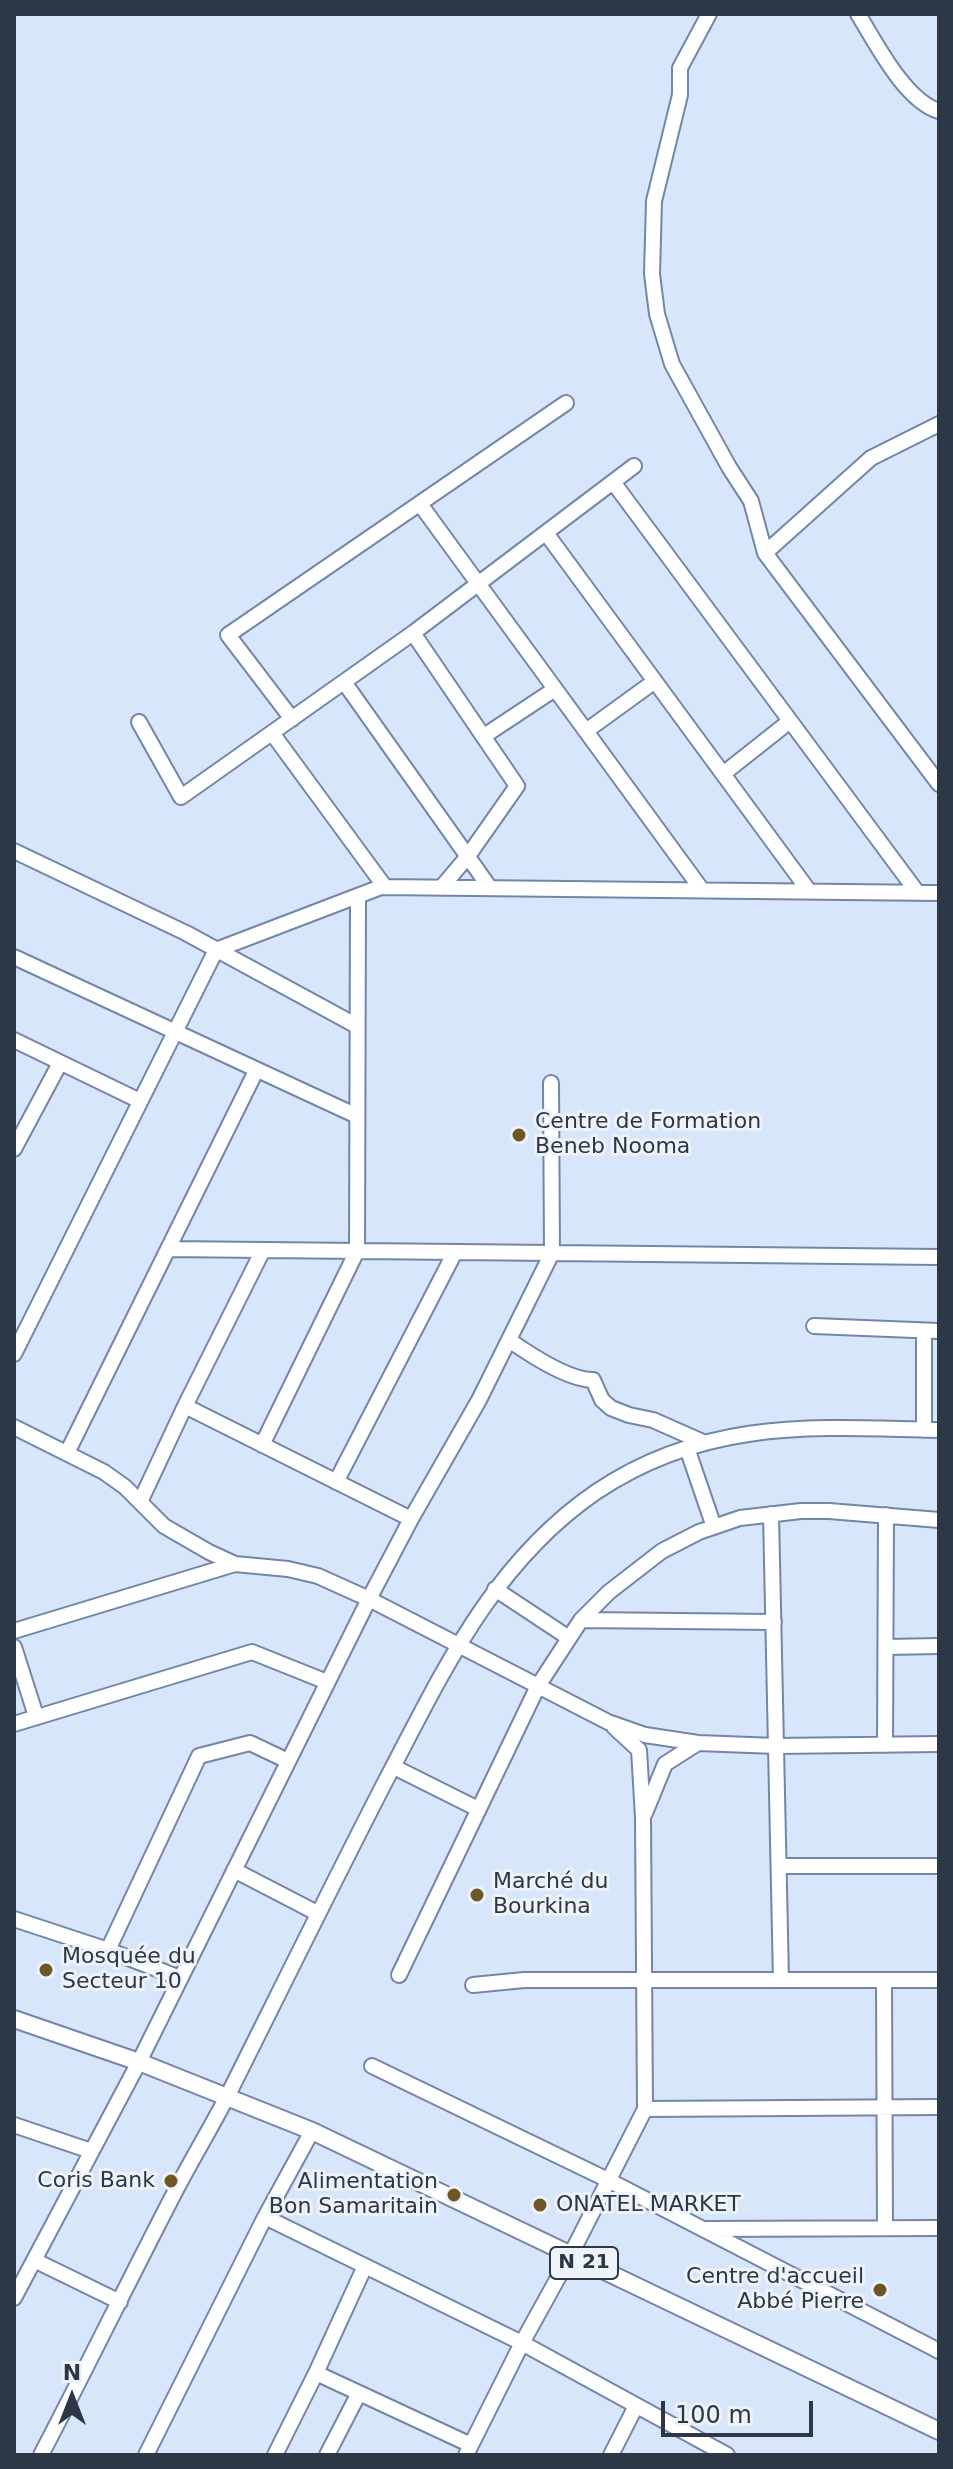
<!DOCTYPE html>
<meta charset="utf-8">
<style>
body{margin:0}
#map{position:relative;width:953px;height:2469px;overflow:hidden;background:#d8e6fb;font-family:"DejaVu Sans",sans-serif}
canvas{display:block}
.frame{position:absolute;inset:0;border:16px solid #2e3745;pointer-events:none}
.north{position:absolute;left:32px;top:2357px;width:80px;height:80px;-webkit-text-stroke:6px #eef2f9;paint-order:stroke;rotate:0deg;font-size:22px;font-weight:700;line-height:32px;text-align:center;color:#2e3745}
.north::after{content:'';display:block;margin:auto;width:28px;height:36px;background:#2e3745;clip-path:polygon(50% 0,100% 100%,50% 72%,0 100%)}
.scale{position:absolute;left:661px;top:2401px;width:152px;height:36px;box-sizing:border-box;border:4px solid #2e3745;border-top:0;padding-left:10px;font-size:24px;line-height:28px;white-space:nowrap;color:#2e3745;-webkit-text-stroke:6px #eef2f9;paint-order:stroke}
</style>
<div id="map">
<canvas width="953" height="2469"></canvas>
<div class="frame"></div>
<div class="north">N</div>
<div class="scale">100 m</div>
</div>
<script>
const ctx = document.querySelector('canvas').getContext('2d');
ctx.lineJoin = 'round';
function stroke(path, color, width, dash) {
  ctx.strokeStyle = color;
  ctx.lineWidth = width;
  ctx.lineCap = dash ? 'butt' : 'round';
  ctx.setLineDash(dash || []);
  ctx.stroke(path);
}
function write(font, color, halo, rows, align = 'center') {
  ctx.font = font + ' "DejaVu Sans",sans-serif';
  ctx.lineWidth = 6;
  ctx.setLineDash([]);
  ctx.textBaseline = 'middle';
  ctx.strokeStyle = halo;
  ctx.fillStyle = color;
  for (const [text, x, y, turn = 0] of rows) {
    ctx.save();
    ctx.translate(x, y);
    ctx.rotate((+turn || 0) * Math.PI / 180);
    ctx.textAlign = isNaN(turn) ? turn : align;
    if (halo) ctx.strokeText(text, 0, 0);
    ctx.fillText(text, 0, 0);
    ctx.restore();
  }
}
const minor = new Path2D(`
 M709 14 680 68V95L654 201 652 274 657 314 672 364 729 467 751 501 765 553 939 784
 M858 14C876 43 905 101 939 111
 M613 482 917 892
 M420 504 702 890
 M546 533 809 891
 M765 553 871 458 939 424
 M413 633 517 786 468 856 441 888
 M344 682 490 888
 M292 719 228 635 566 403
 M139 722 181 797 413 633 634 466
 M586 731 655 681
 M272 733 385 887
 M484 736 555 689
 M723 774 790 721
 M14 851 186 933 357 1026
 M14 957 357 1116
 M14 1040 140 1101
 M14 1149 60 1063
 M168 1249 939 1257
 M814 1326 939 1331
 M924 1331V1430
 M509 1340C529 1354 569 1380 593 1380L602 1400 611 1408 629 1415 653 1420 705 1443
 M14 1354 216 950 381 887 939 893
 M185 1406 411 1519
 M14 1427 104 1472 125 1487 164 1526 209 1552 235 1564 288 1569 318 1576 369 1599 608 1722 645 1735 698 1743 776 1746 939 1744
 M262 1445 357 1251 358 896
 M687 1448 714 1527
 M67 1453 256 1071
 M336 1482 455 1252
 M140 1502 185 1406 263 1250
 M771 1514 781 1980
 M495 1589 569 1638
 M581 1620 774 1622
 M14 1631 235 1564
 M14 1647 36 1716
 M886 1647 939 1646
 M14 1724 252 1652 327 1682
 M885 1745 886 1515
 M394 1767 478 1809
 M645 1813 665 1764 698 1743
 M779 1866H939
 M234 1870 317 1913
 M14 1919 108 1950 180 1978
 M108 1950 199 1756 250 1743 288 1761
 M399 1975 538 1686 581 1620 609 1592 662 1551 699 1532 740 1518 801 1511H829L939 1520
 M884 1980 885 2228
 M473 1985 524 1980H939
 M372 2066 608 2180 939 2351
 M645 2109 939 2107
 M14 2125 91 2151
 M265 2217 522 2343 727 2455
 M707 2229 939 2228
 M34 2260 120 2302
 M14 2298 139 2062 369 1599 411 1519 479 1400 552 1253 551 1083
 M316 2373 471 2445
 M41 2455C88 2365 132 2274 179 2184 195 2154 213 2124 229 2093 281 1989 332 1885 385 1782 442 1674 491 1564 596 1492 706 1418 814 1427 939 1430
 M146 2455 265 2217 312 2131
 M275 2455 316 2373 365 2266
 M327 2455 359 2393
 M466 2455 522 2343 570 2256 645 2109 643 1817 639 1750 614 1727
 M611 2455 636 2406`);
const major = new Path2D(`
 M14 2019 139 2062 312 2131 939 2431`);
const markers = [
 [519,1135,8,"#6f5627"],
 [477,1895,8,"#6f5627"],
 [46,1970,8,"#6f5627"],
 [171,2181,8,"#6f5627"],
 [454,2195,8,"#6f5627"],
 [540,2205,8,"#6f5627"],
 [880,2290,8,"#6f5627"]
];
const shields = [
 [584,2263,68]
];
const shieldNames = [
 ["N 21",584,2263]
];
const poiNames = [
 ["Centre de Formation",535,1122],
 ["Beneb Nooma",535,1147],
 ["Marché du",493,1882],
 ["Bourkina",493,1907],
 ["Mosquée du",62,1957],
 ["Secteur 10",62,1982],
 ["Coris Bank",155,2181,"right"],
 ["Alimentation",438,2182,"right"],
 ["Bon Samaritain",438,2207,"right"],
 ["ONATEL MARKET",556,2205],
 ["Centre d'accueil",864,2277,"right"],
 ["Abbé Pierre",864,2302,"right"]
];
stroke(minor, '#7386a7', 18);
stroke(major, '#7386a7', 20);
stroke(minor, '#fff', 14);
stroke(major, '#fff', 16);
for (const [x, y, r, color] of markers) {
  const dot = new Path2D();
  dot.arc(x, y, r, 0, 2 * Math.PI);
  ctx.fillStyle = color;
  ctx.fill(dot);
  stroke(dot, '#eef2f9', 3);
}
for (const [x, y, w] of shields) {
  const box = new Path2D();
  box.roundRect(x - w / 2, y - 16, w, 32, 6);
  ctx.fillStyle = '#eef2f9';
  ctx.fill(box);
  stroke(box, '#2e3745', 2);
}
write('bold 20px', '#2e3745', null, shieldNames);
write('22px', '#2e3745', '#eef2f9', poiNames, 'left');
</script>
